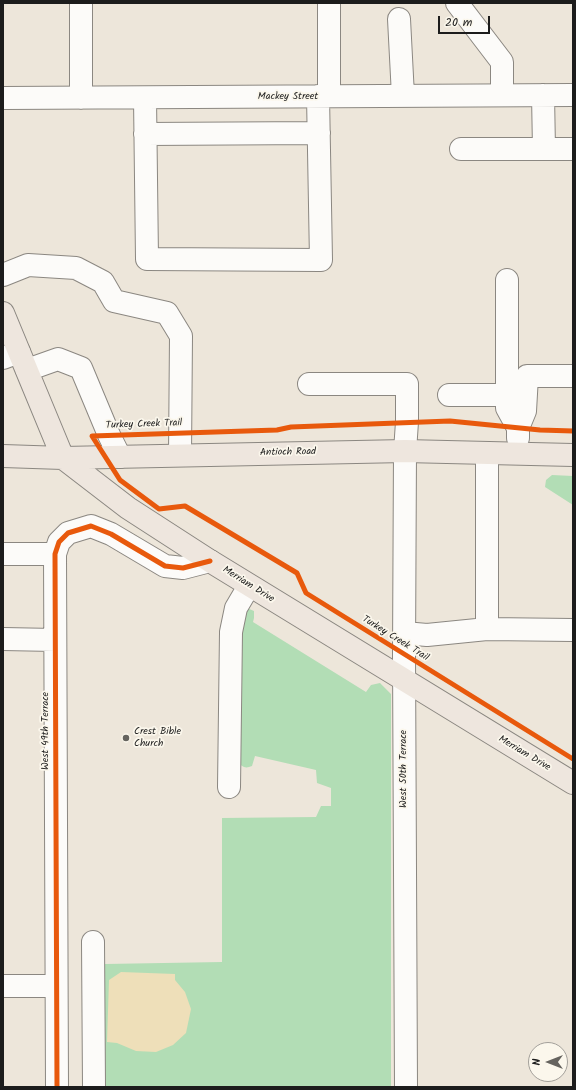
<!DOCTYPE html>
<style>
body{margin:0}
#map{position:relative;width:576px;height:1090px;overflow:hidden;background:#ede6da;font-family:Kalam,sans-serif}
canvas{display:block}
.frame{position:absolute;inset:0;border:4px solid #1c1c1c;pointer-events:none}
.north{position:absolute;left:528px;top:1042px;width:40px;height:40px;box-sizing:border-box;background:#fbf7ec;border:1px solid #a29f99;border-radius:50%;rotate:270deg;font-size:11px;font-weight:700;line-height:16px;text-align:center;color:#1c1c1c}
.north::after{content:'';display:block;margin:auto;width:14px;height:18px;background:#65635e;clip-path:polygon(50% 0,100% 100%,50% 72%,0 100%)}
.scale{position:absolute;left:438px;top:16px;width:52px;height:18px;box-sizing:border-box;border:2px solid #1c1c1c;border-top:0;padding-left:5px;font-size:12px;line-height:14px;white-space:nowrap;color:#1c1c1c;-webkit-text-stroke:3px #fbf7ec;paint-order:stroke}
</style>
<div id="map">
<canvas width="576" height="1090"></canvas>
<div class="frame"></div>
<div class="north">N</div>
<div class="scale">20 m</div>
</div>
<script>
const ctx = document.querySelector('canvas').getContext('2d');
ctx.lineJoin = 'round';
function fill(path, color) {
  ctx.fillStyle = color;
  ctx.fill(path, 'evenodd');
}
function stroke(path, color, width, dash) {
  ctx.strokeStyle = color;
  ctx.lineWidth = width;
  ctx.lineCap = dash ? 'butt' : 'round';
  ctx.setLineDash(dash || []);
  ctx.stroke(path);
}
function write(font, color, halo, rows, align = 'center') {
  ctx.font = font + ' Kalam,sans-serif';
  ctx.lineWidth = 3.5;
  ctx.setLineDash([]);
  ctx.textBaseline = 'middle';
  ctx.strokeStyle = halo;
  ctx.fillStyle = color;
  for (const [text, x, y, turn = 0] of rows) {
    ctx.save();
    ctx.translate(x, y);
    ctx.rotate((+turn || 0) * Math.PI / 180);
    ctx.textAlign = isNaN(turn) ? turn : align;
    if (halo) ctx.strokeText(text, 0, 0);
    ctx.fillText(text, 0, 0);
    ctx.restore();
  }
}
const green = new Path2D(`
 M552 475 573 476V505L545 487 546 480Z
 M247 608 254 611V618L253 622 366 692 371 685 380 683 391 694V1087H105L100 970 105 964 222 962V818L316 817 321 806H331V788L317 783 316 770 255 756 252 766C245 769 242 767 237 761L234 647Z`);
const sand = new Path2D(`
 M121 972 175 974V980L185 992 191 1009 186 1033 173 1045 156 1052 136 1051 117 1043 107 1042 109 980Z`);
const minor = new Path2D(`
 M81 3V98
 M329 3V96
 M457 3 502 62V95
 M399 19 403 96
 M543 95 544 149
 M3 98 573 95
 M145 98 147 259 321 260 318 96
 M145 134 319 133
 M461 149H573
 M3 275 28 265 76 268 103 282 114 301 167 313 181 336 180 455
 M507 280V408L518 428
 M3 358 19 352
 M27 370 58 359 81 368 109 435 120 457
 M309 384H407V422L405 451 404 655 406 1087
 M449 395H507
 M518 438V428L525 411 527 376H573
 M3 554H55
 M487 629V453
 M404 633 427 635 487 629 573 630
 M3 639 55 640
 M229 787 231 632 236 608 249 586
 M93 942 94 1087
 M3 986H56
 M57 1087 55 554 59 542 68 533 91 526 111 534 165 566 183 568 210 561`);
const major = new Path2D(`
 M3 313 63 458 128 508 210 561 573 783
 M3 456 63 458 405 451 573 455`);
const cycleway = new Path2D(`
 M573 431 540 430 450 421 291 427 277 430 92 436 120 480 159 509 185 506 297 573 306 593 573 759
 M57 1087 55 554 59 542 68 533 91 526 111 534 165 566 183 568 210 561`);
const markers = [
 [126,738,4,"#65635e"]
];
const streetNames = [
 ["Mackey Street",288,97],
 ["Turkey Creek Trail",144,425,-2],
 ["Antioch Road",288,453,-1],
 ["Merriam Drive",248,585,32],
 ["Turkey Creek Trail",395,639,32],
 ["West 49th Terrace",46,731,-90],
 ["Merriam Drive",524,754,31],
 ["West 50th Terrace",404,769,-90]
];
const poiNames = [
 ["Crest Bible",134,732],
 ["Church",134,744]
];
fill(green, '#b2ddb5');
fill(sand, '#eedfb9');
stroke(minor, '#8b8781', 24);
stroke(major, '#8b8781', 24);
stroke(minor, '#fcfbf9', 22);
stroke(major, '#eee6de', 22);
stroke(cycleway, '#e8590c', 5);
for (const [x, y, r, color] of markers) {
  const dot = new Path2D();
  dot.arc(x, y, r, 0, 2 * Math.PI);
  ctx.fillStyle = color;
  ctx.fill(dot);
  stroke(dot, '#fbf7ec', 1.5);
}
write('10px', '#1c1c1c', '#fbf7ec', streetNames);
write('10px', '#1c1c1c', '#fbf7ec', poiNames, 'left');
</script>
